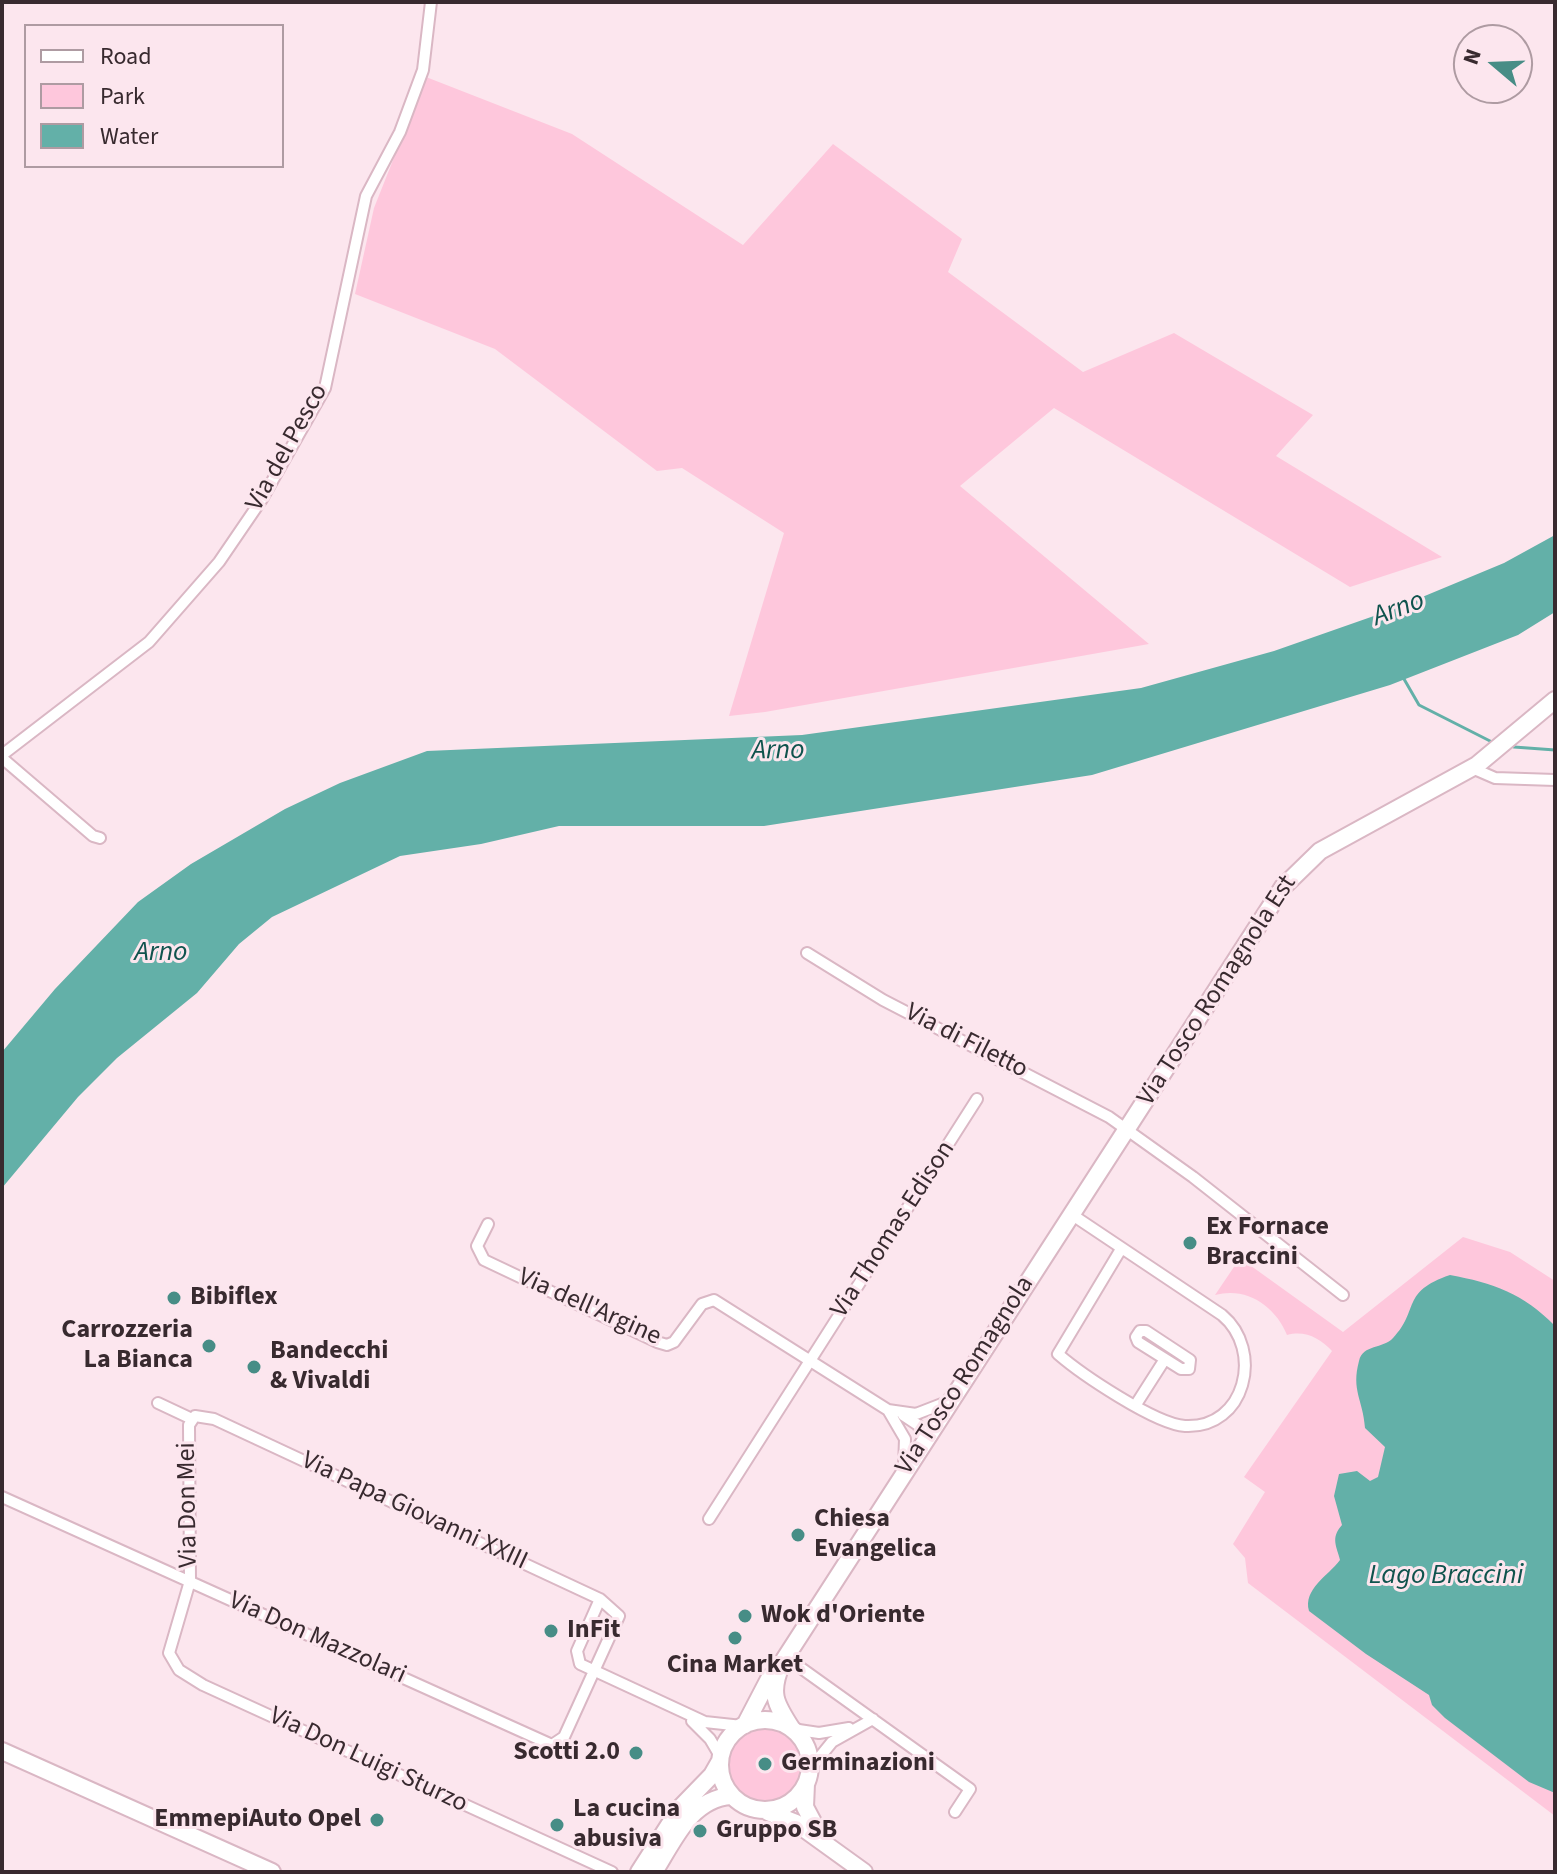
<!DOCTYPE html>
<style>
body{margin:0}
#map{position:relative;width:1557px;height:1874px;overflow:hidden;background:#fce6ee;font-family:"Source Sans 3",sans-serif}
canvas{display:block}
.frame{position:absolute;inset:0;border:4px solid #382a2f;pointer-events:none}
.legend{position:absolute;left:24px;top:24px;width:260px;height:144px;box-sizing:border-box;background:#fce6ee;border:2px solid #ae9ba2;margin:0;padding:10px 14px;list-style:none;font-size:24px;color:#382a2f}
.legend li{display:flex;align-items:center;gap:16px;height:40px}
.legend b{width:40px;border:2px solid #ae9ba2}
.north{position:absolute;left:1453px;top:24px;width:80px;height:80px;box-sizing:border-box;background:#fce6ee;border:2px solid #ae9ba2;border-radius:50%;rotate:289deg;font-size:22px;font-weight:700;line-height:32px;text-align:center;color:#382a2f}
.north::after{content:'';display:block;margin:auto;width:28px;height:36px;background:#478d86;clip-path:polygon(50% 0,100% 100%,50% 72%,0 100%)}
</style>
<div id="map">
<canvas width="1557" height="1874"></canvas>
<div class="frame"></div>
<ul class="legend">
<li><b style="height:10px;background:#fff"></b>Road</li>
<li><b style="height:22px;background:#fec7dc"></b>Park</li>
<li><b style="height:22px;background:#63b0a8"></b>Water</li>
</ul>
<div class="north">N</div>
</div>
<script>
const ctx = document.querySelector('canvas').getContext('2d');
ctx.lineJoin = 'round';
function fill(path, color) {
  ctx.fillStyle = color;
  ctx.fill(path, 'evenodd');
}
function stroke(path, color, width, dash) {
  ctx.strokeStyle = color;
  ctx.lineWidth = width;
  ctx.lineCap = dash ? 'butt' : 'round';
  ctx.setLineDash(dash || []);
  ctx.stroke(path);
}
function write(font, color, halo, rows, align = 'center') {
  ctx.font = font + ' "Source Sans 3",sans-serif';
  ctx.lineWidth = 6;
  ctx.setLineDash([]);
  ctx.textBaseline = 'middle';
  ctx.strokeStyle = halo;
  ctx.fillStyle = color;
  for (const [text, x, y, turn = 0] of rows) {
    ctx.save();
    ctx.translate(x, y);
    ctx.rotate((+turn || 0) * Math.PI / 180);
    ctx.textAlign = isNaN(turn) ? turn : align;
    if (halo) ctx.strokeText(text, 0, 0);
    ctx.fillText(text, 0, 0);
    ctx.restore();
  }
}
const green = new Path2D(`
 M426 77 572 134 743 245 833 144 962 239 948 272 1083 372 1174 333 1313 415 1276 456 1442 557 1350 587 1054 408 960 486 1149 644 765 712 729 716 784 533 682 468 657 471 495 349 355 294 374 208Z
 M1463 1237 1510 1252 1555 1281V1816L1248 1583 1245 1558 1233 1544 1265 1492 1244 1477 1332 1351C1320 1338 1305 1330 1287 1335 1276 1307 1247 1286 1215 1295L1240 1258 1343 1332Z
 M728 1765a37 37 0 1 1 74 0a37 37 0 1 1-74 0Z`);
const water = new Path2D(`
 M1555 535V612L1518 635 1390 685 1092 775 764 826H559L481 844 400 856 272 917 239 944 197 993 117 1058 78 1097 2 1188V1052L55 989 138 902 191 864 285 809 340 783 427 751 802 735 1141 688 1274 651 1391 610 1504 563Z
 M1450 1275C1493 1283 1523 1293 1555 1326V1793L1529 1782 1445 1718 1432 1705 1429 1695 1366 1654 1309 1611C1303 1589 1328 1576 1340 1560 1337 1547 1330 1538 1342 1525L1334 1496 1339 1474 1357 1471 1370 1481 1378 1477 1385 1447 1365 1428C1363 1399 1351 1391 1359 1361 1363 1344 1383 1349 1393 1338 1420 1310 1400 1292 1450 1275Z`);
const stream = new Path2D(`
 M1404 679 1419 705 1492 742
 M1514 747 1555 750`);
const street = new Path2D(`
 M2 755 149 642 219 562 262 499 325 388 366 196 400 132 423 70 431 2
 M2 758 93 836 100 838
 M1472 768 1495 778 1555 780
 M807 953 883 1000 1109 1117 1193 1177 1343 1295
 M1071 1214 1222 1315C1264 1350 1246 1429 1185 1426 1155 1424 1081 1374 1058 1354L1121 1249
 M488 1224 477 1246 484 1260 657 1342 667 1345 674 1342 702 1304 714 1300 888 1410 916 1414 947 1402
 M1140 1331H1146L1190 1360 1189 1369H1181L1138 1342 1136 1337Z
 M158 1403 192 1419
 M1135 1406 1165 1359
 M888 1410 905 1439 904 1467
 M903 1415 918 1425 925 1439
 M2 1497 552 1745 564 1737 619 1616 600 1599 214 1419 195 1416 189 1425 190 1581 169 1653 179 1670 203 1685 612 1872
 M709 1519 977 1099
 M600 1599 577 1651 580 1664 705 1722 742 1726
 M794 1663 970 1789 955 1812
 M692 1721 710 1739 720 1756
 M792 1729 819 1733 849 1728
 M810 1769 832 1742 873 1719`);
const primary = new Path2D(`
 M720 1765a45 45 0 1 1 90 0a45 45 0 1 1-90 0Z
 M745 1725 770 1677
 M792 1729C775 1703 769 1693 782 1663L1283 887 1320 851 1477 765 1555 700
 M2 1751 272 1872
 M806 1784 805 1807 821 1837
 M768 1812 796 1823 864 1872
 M639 1872 680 1808 712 1775 720 1761
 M654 1872C674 1841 690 1799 731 1796`);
const markers = [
 [1190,1243,8,"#478d86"],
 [174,1298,8,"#478d86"],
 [209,1346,8,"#478d86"],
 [254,1367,8,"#478d86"],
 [798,1535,8,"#478d86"],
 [745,1616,8,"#478d86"],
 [551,1631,8,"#478d86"],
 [735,1638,8,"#478d86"],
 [636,1753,8,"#478d86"],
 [765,1764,8,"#478d86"],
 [377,1820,8,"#478d86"],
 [557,1825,8,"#478d86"],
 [700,1831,8,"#478d86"]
];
const streetNames = [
 ["Via del Pesco",288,448,-61],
 ["Via Tosco Romagnola Est",1218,991,-57],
 ["Via di Filetto",966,1042,27],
 ["Via Thomas Edison",894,1230,-57],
 ["Via dell'Argine",589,1308,24],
 ["Via Tosco Romagnola",966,1376,-57],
 ["Via Don Mei",189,1505,-91],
 ["Via Papa Giovanni XXIII",414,1512,25],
 ["Via Don Mazzolari",317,1639,24],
 ["Via Don Luigi Sturzo",368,1761,25]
];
const poiNames = [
 ["Ex Fornace",1206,1228],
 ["Braccini",1206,1258],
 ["Bibiflex",190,1298],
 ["Carrozzeria",193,1331,"right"],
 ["La Bianca",193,1361,"right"],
 ["Bandecchi",270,1352],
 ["& Vivaldi",270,1382],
 ["Chiesa",814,1520],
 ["Evangelica",814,1550],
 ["Wok d'Oriente",761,1616],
 ["InFit",567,1631],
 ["Cina Market",735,1666,"center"],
 ["Scotti 2.0",620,1753,"right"],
 ["Germinazioni",781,1764],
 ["La cucina",573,1810],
 ["abusiva",573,1840],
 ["EmmepiAuto Opel",361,1820,"right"],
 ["Gruppo SB",716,1831]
];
const waterNames = [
 ["Arno",1399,610,-21],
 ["Arno",778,752,-1],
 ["Arno",161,954],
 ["Lago Braccini",1446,1577]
];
fill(green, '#fec7dc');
fill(water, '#63b0a8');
stroke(stream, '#63b0a8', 3);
stroke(street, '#dab7c4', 14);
stroke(primary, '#dab7c4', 20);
stroke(street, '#fff', 10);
stroke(primary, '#fff', 16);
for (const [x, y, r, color] of markers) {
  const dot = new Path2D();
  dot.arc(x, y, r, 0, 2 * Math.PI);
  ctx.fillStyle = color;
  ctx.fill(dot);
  stroke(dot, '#fce6ee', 3);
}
write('26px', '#382a2f', '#fce6ee', streetNames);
write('bold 26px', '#382a2f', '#fce6ee', poiNames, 'left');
write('italic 28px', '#0f534d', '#fce6ee', waterNames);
</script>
